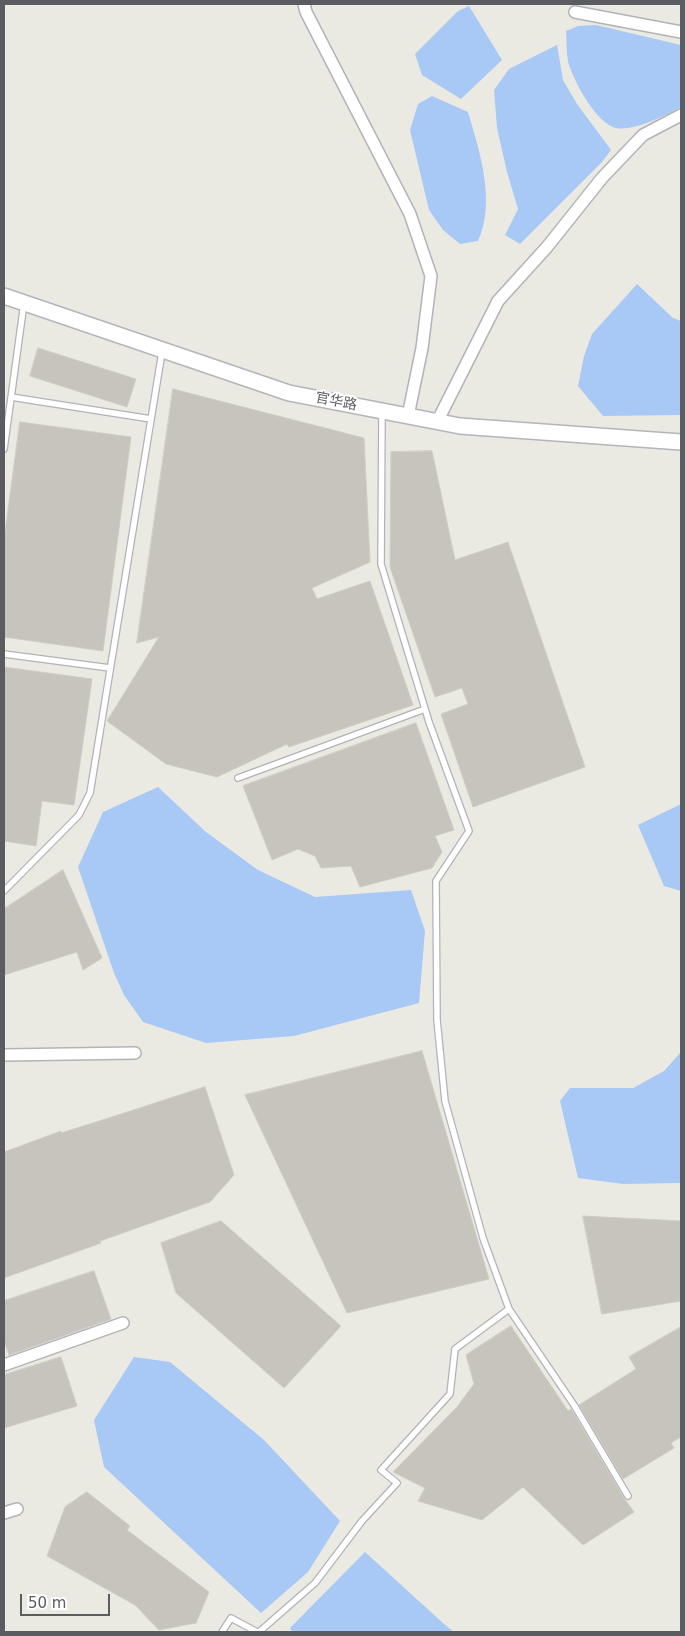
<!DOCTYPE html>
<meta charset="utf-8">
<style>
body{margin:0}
#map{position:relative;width:685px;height:1636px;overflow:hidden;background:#ebeae2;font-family:"DejaVu Sans",sans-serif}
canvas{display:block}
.frame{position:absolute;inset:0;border:5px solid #5a5c61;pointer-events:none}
.scale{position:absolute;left:20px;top:1594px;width:90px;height:22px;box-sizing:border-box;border:2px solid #5a5c61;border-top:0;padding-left:6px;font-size:15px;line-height:18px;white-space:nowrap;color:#5a5c61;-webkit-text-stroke:4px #fff;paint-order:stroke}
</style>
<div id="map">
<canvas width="685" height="1636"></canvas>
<div class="frame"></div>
<div class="scale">50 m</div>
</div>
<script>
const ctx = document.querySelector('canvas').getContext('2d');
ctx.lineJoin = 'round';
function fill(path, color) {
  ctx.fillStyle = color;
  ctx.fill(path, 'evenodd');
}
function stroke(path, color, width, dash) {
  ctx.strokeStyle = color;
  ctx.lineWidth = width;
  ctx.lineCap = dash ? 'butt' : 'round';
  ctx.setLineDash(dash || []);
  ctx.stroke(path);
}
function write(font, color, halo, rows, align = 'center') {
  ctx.font = font + ' "DejaVu Sans","Noto Sans SC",sans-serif';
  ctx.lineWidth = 4;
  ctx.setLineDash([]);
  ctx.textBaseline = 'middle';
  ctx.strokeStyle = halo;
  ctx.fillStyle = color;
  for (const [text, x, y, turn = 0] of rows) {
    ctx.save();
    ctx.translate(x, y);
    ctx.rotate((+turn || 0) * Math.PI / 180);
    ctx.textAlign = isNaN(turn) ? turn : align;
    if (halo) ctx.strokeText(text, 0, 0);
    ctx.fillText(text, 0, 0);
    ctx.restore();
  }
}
const water = new Path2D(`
 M469 6 502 60 461 99 422 75 415 54 458 11Z
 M596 25 681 45V107C666 115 630 134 613 127 595 120 575 83 569 65 566 55 567 41 566 31L578 26Z
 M557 45 563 80 577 104 611 150 602 162 520 244 505 235 518 209 507 172 497 128 494 90 509 69Z
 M432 96 468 112C480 153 496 201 478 241L460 244 443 230 429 210 410 130 418 104Z
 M637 284 673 318 681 321V415L603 416 578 386 584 356 592 334Z
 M158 787 206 832 258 870 315 897 411 890 425 931 419 1003 294 1036 206 1043 143 1022 124 995 114 973 78 867 103 812Z
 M681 804V891L664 886 638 825Z
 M681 1052V1183L623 1184 578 1178 560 1101 570 1088H633L664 1071Z
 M134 1357 170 1362 264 1440 340 1521 308 1572 261 1613 104 1467 94 1420Z
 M365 1552 444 1624 454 1632H292L290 1628Z`);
const building = new Path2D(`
 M38 348 136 379 127 407 30 376Z
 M173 389 364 438 370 562 312 588 317 599 370 581 413 705 289 747 287 744 217 777 166 764 107 721 159 637 137 643Z
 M20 422 131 437 103 651 4 637V540Z
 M432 451 455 560 508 542 585 767 473 807 441 714 468 704 462 688 435 697 390 567 391 452Z
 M4 667 92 679 74 805 42 801 36 846 4 841Z
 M416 723 454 830 435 836 442 852 432 868 360 887 351 866 321 868 315 856 298 849 272 860 243 786Z
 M63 870 102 958 83 970 77 952 4 975V909Z
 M422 1051 489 1279 347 1313 245 1095Z
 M205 1087 234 1175 210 1202 100 1241 101 1243 4 1278V1152L61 1131V1133L118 1115Z
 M583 1216 681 1221V1301L602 1314Z
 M221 1221 341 1326 284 1388 176 1293 161 1243Z
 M94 1271 111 1319 9 1355 4 1340V1301Z
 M511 1326 568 1411 571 1409 624 1498 634 1512 583 1545 523 1487 482 1520 418 1501 425 1488 393 1472 457 1407 474 1384 466 1355Z
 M681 1327V1437L671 1443 674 1448 623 1479 579 1405 636 1369 629 1357Z
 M61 1357 77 1406 4 1428V1375Z
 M87 1492 130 1526 127 1530 209 1592 196 1623 159 1630 135 1605 47 1556 65 1507Z`);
const lane = new Path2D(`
 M11 397 151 419
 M4 449 24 303
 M4 654 110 668
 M238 778 425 709
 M4 891 79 815 90 793 162 352
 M509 1309 574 1405 628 1496
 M222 1632 231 1618 257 1632
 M259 1632 315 1583 362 1521 397 1483 381 1470 450 1394 455 1349 509 1309 483 1238 445 1101 437 1020 436 881 469 831 429 722 381 564 382 411`);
const street = new Path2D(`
 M304 4 306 12 410 214 431 276 422 348 408 416
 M575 12 681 32
 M437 422 498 301 547 247 602 178 643 135 681 115
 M4 1055 135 1053
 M4 1365 123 1323
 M4 1513 17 1509`);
const secondary = new Path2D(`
 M4 296 289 393 460 426 681 442`);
const streetNames = [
 ["官华路",336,402,11]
];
fill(water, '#a8c8f5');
fill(building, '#c7c4be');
stroke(building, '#cfcdc1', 1);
stroke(lane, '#b2b3b8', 8);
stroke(street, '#b2b3b8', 14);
stroke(secondary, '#b3b5bb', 18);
stroke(lane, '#fff', 5.5);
stroke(street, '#fff', 11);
stroke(secondary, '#fff', 15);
write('14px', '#5a5c61', '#fff', streetNames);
</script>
